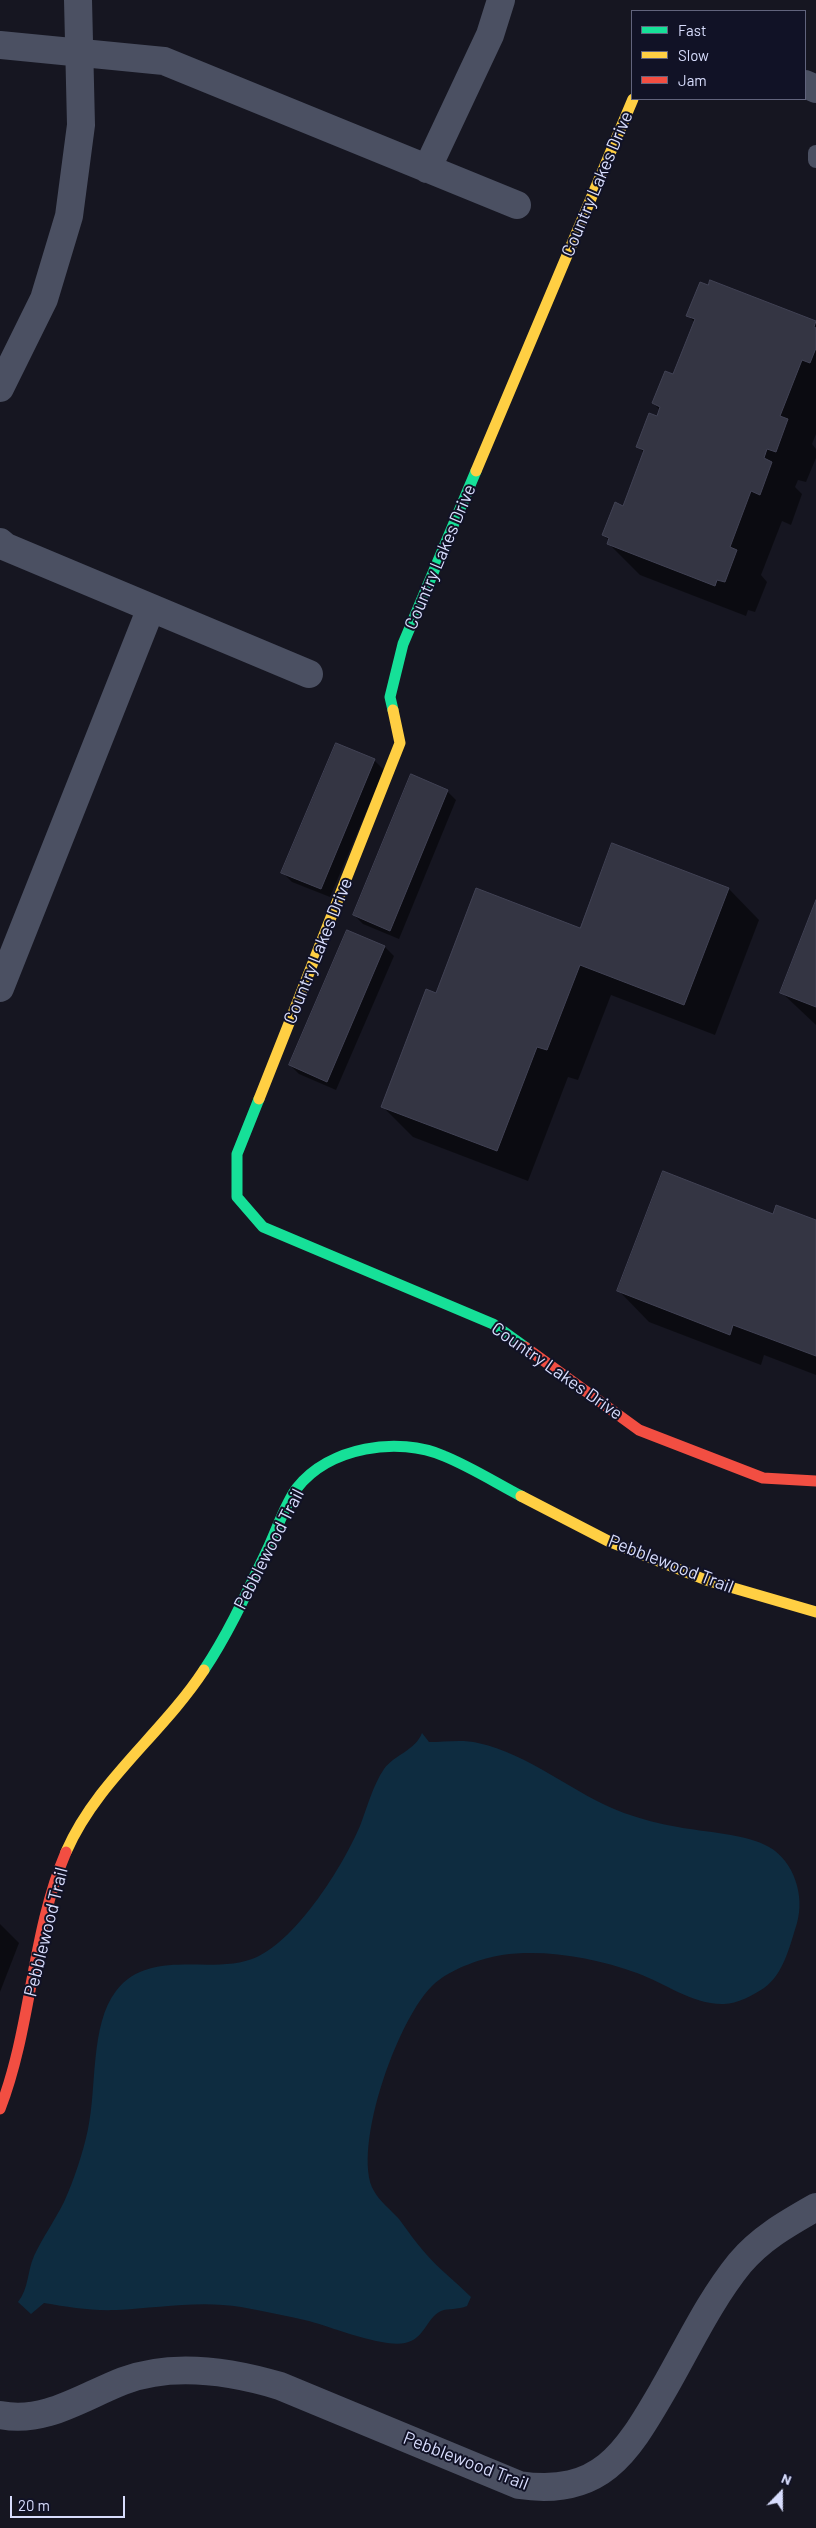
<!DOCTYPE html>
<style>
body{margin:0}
#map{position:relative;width:816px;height:2528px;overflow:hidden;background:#161621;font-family:Barlow,sans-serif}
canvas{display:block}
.legend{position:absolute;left:631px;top:10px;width:175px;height:90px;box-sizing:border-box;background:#111226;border:1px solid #61637c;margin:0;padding:6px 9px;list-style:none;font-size:15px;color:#d8ddfd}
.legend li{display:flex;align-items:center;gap:10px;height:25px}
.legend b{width:25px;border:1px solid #61637c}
.north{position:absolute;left:756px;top:2468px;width:50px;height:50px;-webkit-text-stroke:4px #111226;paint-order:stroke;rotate:22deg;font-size:14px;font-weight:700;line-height:20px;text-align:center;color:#d8ddfd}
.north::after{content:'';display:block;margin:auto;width:18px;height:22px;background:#d8ddfd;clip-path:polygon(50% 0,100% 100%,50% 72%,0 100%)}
.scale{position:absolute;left:10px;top:2496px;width:115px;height:22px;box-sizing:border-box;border:2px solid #d8ddfd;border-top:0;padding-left:6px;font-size:15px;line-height:18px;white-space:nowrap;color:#d8ddfd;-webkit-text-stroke:4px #111226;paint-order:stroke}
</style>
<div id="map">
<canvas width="816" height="2528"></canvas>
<ul class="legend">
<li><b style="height:6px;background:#16e098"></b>Fast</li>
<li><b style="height:6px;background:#ffcf43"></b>Slow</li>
<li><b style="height:6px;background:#f24e42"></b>Jam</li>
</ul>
<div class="north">N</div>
<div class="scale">20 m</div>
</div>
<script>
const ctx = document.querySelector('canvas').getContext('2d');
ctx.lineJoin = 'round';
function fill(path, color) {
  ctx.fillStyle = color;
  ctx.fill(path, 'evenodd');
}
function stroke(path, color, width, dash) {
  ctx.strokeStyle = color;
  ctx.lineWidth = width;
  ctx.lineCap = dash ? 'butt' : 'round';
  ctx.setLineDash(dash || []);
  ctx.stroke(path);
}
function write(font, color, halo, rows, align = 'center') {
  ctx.font = font + ' Barlow,sans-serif';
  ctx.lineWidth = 4;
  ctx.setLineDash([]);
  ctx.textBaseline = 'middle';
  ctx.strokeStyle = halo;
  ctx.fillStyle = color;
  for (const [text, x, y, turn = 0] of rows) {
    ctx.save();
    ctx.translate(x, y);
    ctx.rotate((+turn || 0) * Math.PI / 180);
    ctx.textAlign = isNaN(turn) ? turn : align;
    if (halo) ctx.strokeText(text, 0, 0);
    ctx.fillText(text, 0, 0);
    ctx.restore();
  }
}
const water = new Path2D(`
 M422 1733 429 1742C445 1742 463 1739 478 1743 528 1753 575 1795 624 1813 641 1819 660 1824 678 1827 703 1832 747 1834 769 1847 794 1861 805 1896 797 1923 790 1945 784 1974 764 1988 753 1995 737 2004 724 2004 693 2005 665 1983 637 1973 595 1958 546 1949 502 1955 482 1958 455 1968 439 1980 401 2006 350 2150 374 2191 380 2202 391 2210 399 2219 408 2231 416 2243 426 2254 439 2269 456 2282 471 2297L467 2306C458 2310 448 2308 441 2311 426 2318 425 2339 405 2343 384 2348 331 2327 309 2321 287 2316 264 2311 241 2307 200 2300 157 2308 116 2310 91 2311 68 2307 44 2303L31 2314 18 2302C29 2288 27 2272 34 2256 43 2237 55 2220 64 2202 74 2180 83 2153 88 2129 97 2088 90 2025 116 1991 151 1946 213 1977 257 1957 298 1938 343 1866 360 1826 367 1808 373 1785 384 1769 395 1754 415 1751 422 1733Z`);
const shadow = new Path2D(`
 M710 282 816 323V434L812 444 816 449V458L806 482 798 480 795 487 802 494 791 525 782 521 761 575 767 582 755 612 748 610 746 616 640 575 609 544 610 541 603 535 623 507 644 453 638 446 660 410 653 403 674 376 695 323 688 315Z
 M337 745 375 761 384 770 330 897 292 882 283 873Z
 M447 791 456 800 399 939 363 924 354 915Z
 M729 889 759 920 715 1035 611 995 578 1080 568 1077 528 1181 413 1137 382 1106 437 995 580 929Z
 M816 904V1025L781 992Z
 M385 947 394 956 336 1090 299 1074 290 1065Z
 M774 1215 816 1221V1375L764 1355 761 1365 649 1322 619 1291Z
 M0 1924 19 1943 0 1992Z`);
const building = new Path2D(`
 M710 280 816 321 814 327 816 328V348L810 363 802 360 780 416 788 419 776 452 767 449 764 458 772 462 760 495 751 491 730 547 737 550 725 582 717 580 715 586 607 544 609 538 602 535 615 502 623 506 644 450 636 447 649 413 657 416 660 407 652 403 665 371 673 374 695 319 686 316 700 282 708 285Z
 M336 743 375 759 321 889 281 873Z
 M411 774 448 790 390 931 353 915Z
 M612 843 729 888 684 1005 580 965 547 1050 537 1047 497 1151 381 1107 426 989 436 993 476 888 580 928Z
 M816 900V1007L780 993Z
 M347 930 385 946 327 1082 289 1065Z
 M663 1171 773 1214 776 1205 816 1220V1356L733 1325 730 1335 617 1291Z`);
const lane = new Path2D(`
 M816 153V160`);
const street = new Path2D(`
 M0 45 164 61 517 205
 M805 84 816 89
 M427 169 490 35 501 0
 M0 388 44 299 69 216 81 125 78 0
 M0 542 6 547 309 674
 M0 988 151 608
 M0 2415C45 2424 82 2397 123 2381 173 2362 230 2371 280 2386L519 2485C600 2497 626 2454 662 2392 687 2349 709 2301 740 2263 761 2238 788 2223 816 2207`);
const fast = new Path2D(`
 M393 710 390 697 403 644 476 471
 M259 1099 237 1154V1197L263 1227 493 1324 525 1347
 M204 1670C230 1631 249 1588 269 1546 277 1529 286 1502 297 1488 329 1447 398 1436 444 1456 471 1467 496 1483 521 1496`);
const slow = new Path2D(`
 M476 471 633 99
 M259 1099 400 743 393 710
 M521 1496 610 1542 706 1580 816 1612
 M66 1852C97 1781 162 1734 204 1670`);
const jam = new Path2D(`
 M525 1347 639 1430 763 1478 816 1481
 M0 2109C32 2026 31 1934 66 1852`);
const streetNames = [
 ["Country Lakes Drive",597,184,-67],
 ["Country Lakes Drive",440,557,-67],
 ["Country Lakes Drive",318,951,-68],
 ["Country Lakes Drive",557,1371,35],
 ["Pebblewood Trail",269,1549,-63],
 ["Pebblewood Trail",671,1564,21],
 ["Pebblewood Trail",46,1932,-76],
 ["Pebblewood Trail",466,2461,21]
];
fill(water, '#0e2c40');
fill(shadow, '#0007');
fill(building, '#343543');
stroke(building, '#414254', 1);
stroke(lane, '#4b5062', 16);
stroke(street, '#4b5062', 28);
stroke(fast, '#16e098', 11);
stroke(slow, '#ffcf43', 11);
stroke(jam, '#f24e42', 11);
write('18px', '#d8ddfd', '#111226', streetNames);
</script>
